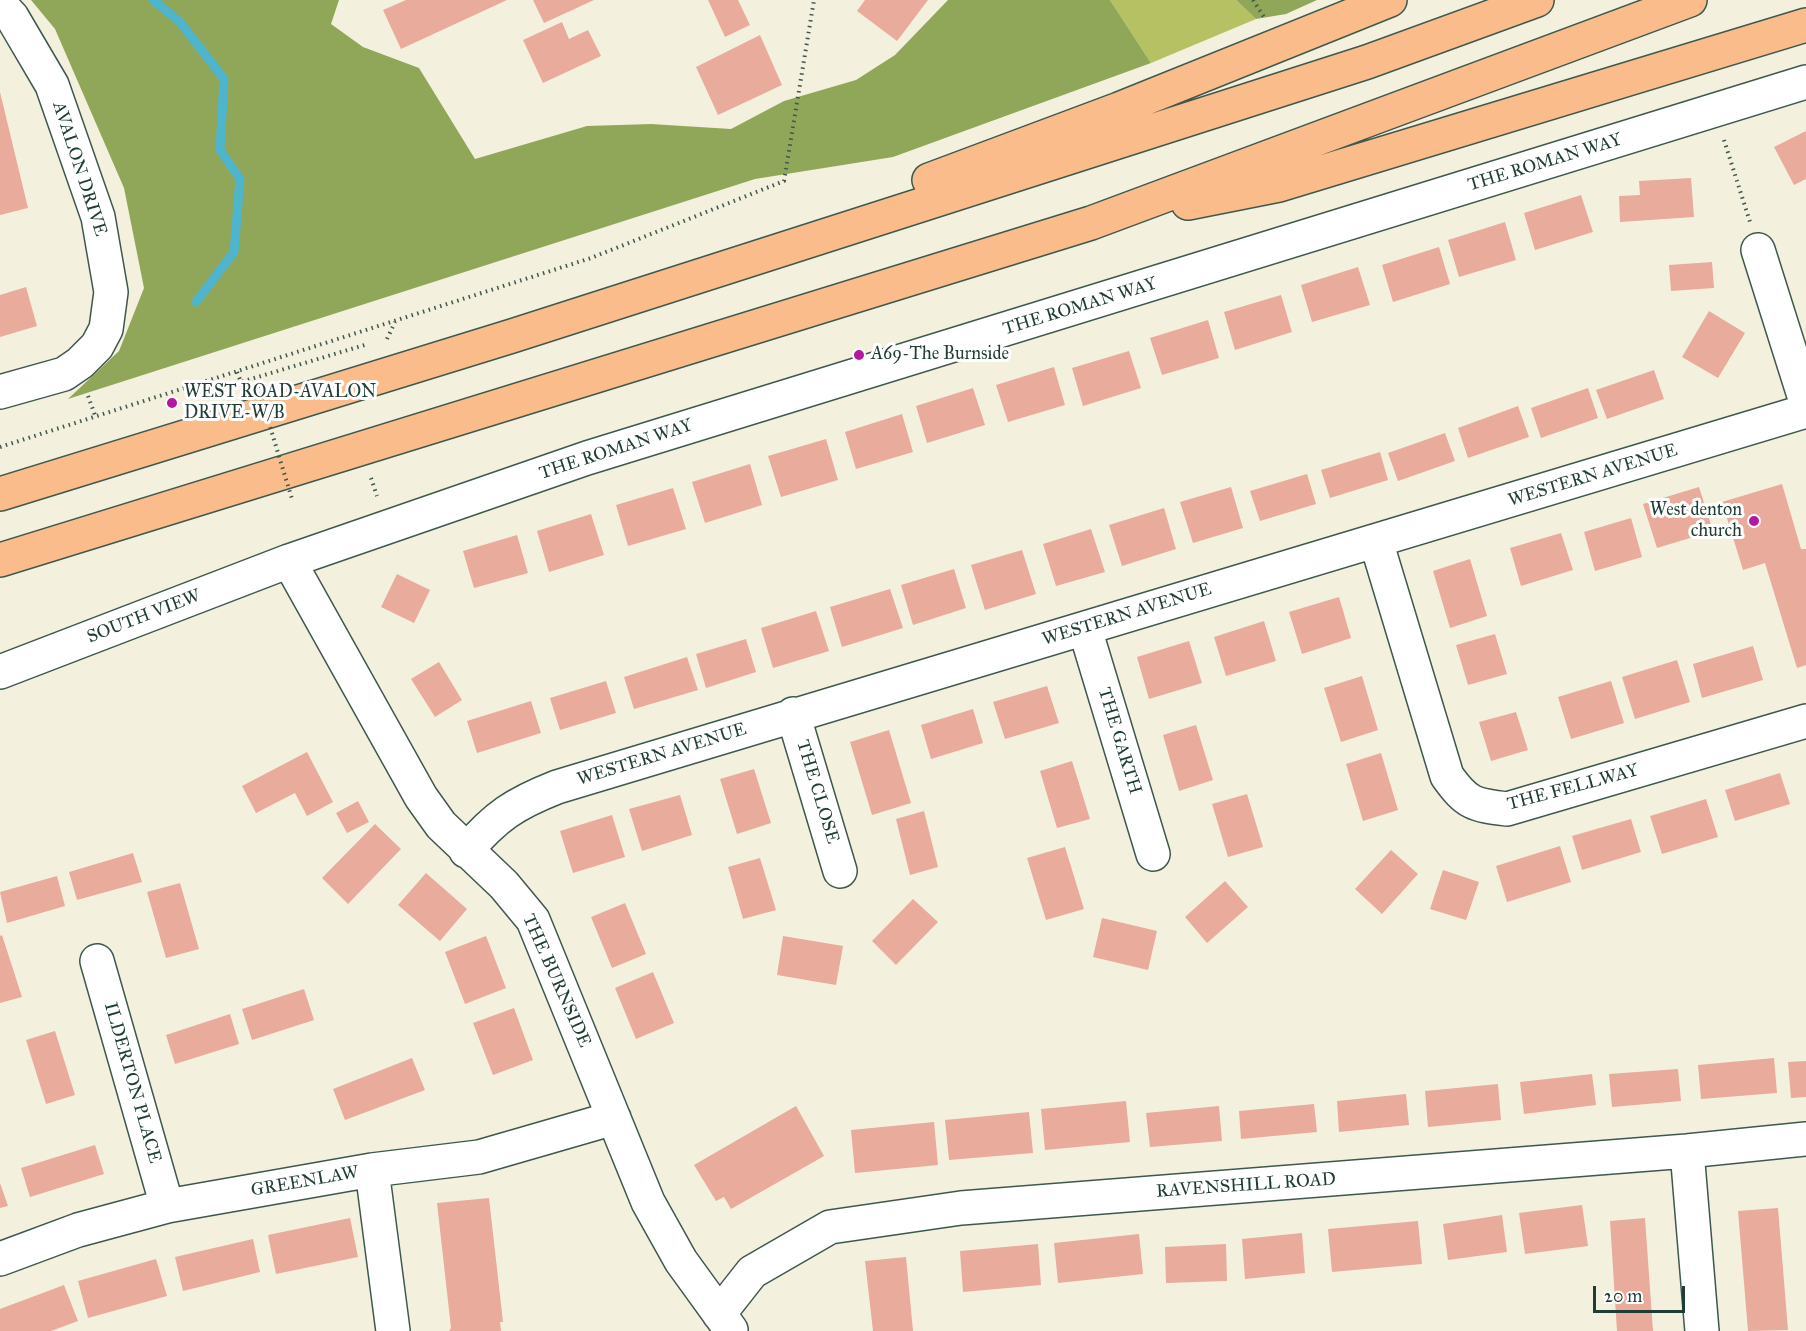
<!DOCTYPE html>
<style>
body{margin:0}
#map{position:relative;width:1806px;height:1331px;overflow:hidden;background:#f4f0de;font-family:"IM FELL Great Primer",serif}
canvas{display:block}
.scale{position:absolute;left:1593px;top:1286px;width:92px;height:27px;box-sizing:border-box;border:3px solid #1f3d34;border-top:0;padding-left:8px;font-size:18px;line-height:21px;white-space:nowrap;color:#1f3d34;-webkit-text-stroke:4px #fff;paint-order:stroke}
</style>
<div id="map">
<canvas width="1806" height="1331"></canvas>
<div class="scale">20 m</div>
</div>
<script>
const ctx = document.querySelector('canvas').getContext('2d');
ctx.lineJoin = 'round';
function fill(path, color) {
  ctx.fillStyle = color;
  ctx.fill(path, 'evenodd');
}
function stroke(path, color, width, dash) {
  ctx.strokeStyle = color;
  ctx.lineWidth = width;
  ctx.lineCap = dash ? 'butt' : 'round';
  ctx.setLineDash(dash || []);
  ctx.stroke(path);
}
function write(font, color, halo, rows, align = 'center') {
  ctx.font = font + ' "IM FELL Great Primer",serif';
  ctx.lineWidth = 6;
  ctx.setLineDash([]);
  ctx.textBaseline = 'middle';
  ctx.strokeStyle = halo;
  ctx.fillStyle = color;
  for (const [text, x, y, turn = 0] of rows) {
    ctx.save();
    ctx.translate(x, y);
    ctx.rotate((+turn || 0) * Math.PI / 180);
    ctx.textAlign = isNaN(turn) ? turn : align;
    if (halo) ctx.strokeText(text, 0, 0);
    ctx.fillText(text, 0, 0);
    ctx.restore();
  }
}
const green = new Path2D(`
 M1110 0H1236L1256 19 1151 63Z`);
const forest = new Path2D(`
 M31 0H339L331 24 363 47 419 68 475 159 587 126 651 124 731 129 784 101 856 80 895 55 948 0H1110L1151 63 893 157 755 179 68 399 119 351 144 288 124 188 55 29Z
 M1236 0H1317L1286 14 1256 19Z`);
const stream = new Path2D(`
 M153 0 180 22 224 79 220 150 240 179 234 252 196 302`);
const building = new Path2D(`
 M406 0H507L401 49 383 10Z
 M533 0H594L544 23Z
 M708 0H738L750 25 725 37Z
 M865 0H928L897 41 857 11Z
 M562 22 569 39 588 30 601 56 543 83 523 40Z
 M760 35 782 85 718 115 696 67Z
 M0 92 28 208 0 215Z
 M1806 131V179L1794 185 1774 147Z
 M1691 178 1694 217 1620 222 1619 196 1640 195 1639 181Z
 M1581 195 1593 232 1535 250 1524 213Z
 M1505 222 1516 260 1459 277 1448 240Z
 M1439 247 1450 284 1393 302 1382 265Z
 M1712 262 1714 288 1671 291 1669 265Z
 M1358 267 1370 305 1312 322 1301 285Z
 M26 287 37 326 0 337V295Z
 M1281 295 1292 332 1235 350 1224 312Z
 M1709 311 1745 333 1718 378 1682 357Z
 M1208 320 1219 358 1162 375 1150 338Z
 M1129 351 1141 388 1083 406 1072 368Z
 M1054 367 1065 405 1008 422 996 385Z
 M1654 370 1664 399 1607 419 1596 390Z
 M973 388 985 425 927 443 916 406Z
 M1588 388 1598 418 1541 438 1531 408Z
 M1518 406 1529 437 1468 458 1458 428Z
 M902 414 913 452 856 469 845 432Z
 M1445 433 1455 461 1398 481 1388 453Z
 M826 439 838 480 781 497 768 456Z
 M1380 452 1388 480 1330 498 1321 470Z
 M750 464 762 505 705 523 692 482Z
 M1307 474 1316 504 1260 521 1250 491Z
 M1782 484 1801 549H1806V665L1797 668 1765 563 1743 570 1722 502Z
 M1231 487 1243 528 1193 543 1180 502Z
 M1699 487 1713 531 1657 548 1643 504Z
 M673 488 686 529 628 546 616 505Z
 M1164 508 1176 549 1122 566 1109 525Z
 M591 514 604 555 549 572 537 531Z
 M1631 518 1642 557 1595 571 1584 532Z
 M1091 529 1105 572 1056 586 1043 544Z
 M1561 533 1573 570 1521 586 1510 548Z
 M517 535 528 573 474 588 463 551Z
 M1022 550 1036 594 985 610 971 565Z
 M1470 559 1487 616 1450 628 1433 571Z
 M954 569 966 608 913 625 901 585Z
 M397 574 430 590 414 623 381 607Z
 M890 589 903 628 842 647 830 607Z
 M1339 597 1351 638 1302 654 1289 612Z
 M816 611 829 651 773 668 761 628Z
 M1264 621 1276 661 1226 676 1214 637Z
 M1495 634 1507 674 1468 685 1456 645Z
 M746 639 756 672 706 688 696 654Z
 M1189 641 1202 683 1149 699 1137 657Z
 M1753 646 1763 680 1702 698 1693 664Z
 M687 657 698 690 634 709 624 677Z
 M1677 660 1690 702 1635 719 1622 677Z
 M439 662 462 700 435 717 411 679Z
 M1362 676 1378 730 1341 742 1324 688Z
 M606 681 616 713 560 730 550 698Z
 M1611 681 1624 723 1571 739 1558 697Z
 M1047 686 1059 723 1005 739 993 702Z
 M531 701 541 733 477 753 467 721Z
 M973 709 983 743 931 759 921 725Z
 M1516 712 1528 750 1491 761 1479 722Z
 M1196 725 1213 780 1179 791 1163 735Z
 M889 730 911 803 872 815 850 742Z
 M307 752 333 802 307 816 295 793 256 813 242 786Z
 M1381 753 1398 810 1363 821 1346 764Z
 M1072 761 1090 819 1057 828 1040 771Z
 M754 769 771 823 737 834 720 779Z
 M1780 773 1790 804 1735 821 1725 790Z
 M1247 794 1263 847 1228 857 1212 804Z
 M680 795 692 835 642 851 629 809Z
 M1706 799 1718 837 1662 854 1650 816Z
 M358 801 369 822 347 833 336 813Z
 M924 811 938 867 910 875 896 819Z
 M612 815 625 857 573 873 560 831Z
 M1631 819 1641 852 1582 870 1572 836Z
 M375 824 401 849 348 904 322 878Z
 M1560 846 1571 882 1507 902 1496 866Z
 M1065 847 1084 909 1046 920 1027 858Z
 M1391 850 1418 874 1382 914 1355 889Z
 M133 853 142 882 77 900 69 872Z
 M760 858 776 910 743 919 728 867Z
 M1443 870 1479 882 1466 920 1430 909Z
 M426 873 467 909 440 941 398 905Z
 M57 876 65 906 7 923 0 892Z
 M1225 881 1248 907 1207 943 1185 917Z
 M180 883 199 949 166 958 147 892Z
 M913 899 938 922 896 965 872 941Z
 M625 903 646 954 612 968 591 917Z
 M1102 918 1157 931 1148 970 1093 957Z
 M2 935 22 997 0 1003V936Z
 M486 936 506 988 465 1004 445 952Z
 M783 936 843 946 836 985 777 975Z
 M653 972 674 1023 636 1039 615 988Z
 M304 989 314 1020 252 1040 242 1009Z
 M514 1008 533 1060 493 1075 473 1023Z
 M230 1014 239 1044 175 1064 166 1035Z
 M55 1031 75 1095 46 1104 26 1040Z
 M412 1058 425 1090 345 1120 333 1089Z
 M1774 1058 1777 1093 1701 1099 1698 1065Z
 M1806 1061V1097L1791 1098 1788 1062Z
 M1678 1069 1681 1101 1612 1107 1609 1074Z
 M1592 1074 1596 1105 1524 1114 1520 1082Z
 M1498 1084 1501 1120 1428 1127 1425 1091Z
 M1406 1094 1409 1125 1339 1132 1337 1101Z
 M1126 1101 1130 1142 1045 1150 1041 1109Z
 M1314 1104 1317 1132 1241 1139 1239 1111Z
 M796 1106 824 1156 731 1209 724 1197 716 1201 694 1165Z
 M1219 1106 1222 1141 1150 1147 1146 1113Z
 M1029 1112 1033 1153 949 1160 945 1120Z
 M934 1122 938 1165 855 1173 851 1130Z
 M95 1145 104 1174 30 1197 21 1168Z
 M0 1183 8 1206 0 1208Z
 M489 1198 503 1322H500L501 1331H449L451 1328 437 1203Z
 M1582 1205 1588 1246 1525 1254 1519 1213Z
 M1778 1208 1788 1330 1748 1331 1738 1211Z
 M1502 1215 1507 1252 1448 1260 1443 1224Z
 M350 1218 358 1257 276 1274 268 1235Z
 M1645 1218 1653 1331H1617L1610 1221Z
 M1418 1221 1422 1264 1332 1272 1328 1229Z
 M1302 1233 1305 1273 1245 1279 1242 1239Z
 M1139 1234 1143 1274 1058 1283 1054 1243Z
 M253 1239 260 1272 183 1291 175 1257Z
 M1038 1244 1041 1285 963 1292 960 1251Z
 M1226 1244 1227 1281 1166 1283 1165 1247Z
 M906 1257 913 1331H873L865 1261Z
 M156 1259 167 1296 88 1318 78 1281Z
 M64 1285 78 1321 51 1331H0V1309Z`);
const path = new Path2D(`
 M1253 0 1264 17
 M1724 140 1750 222
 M387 339 395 322
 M237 372 241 382 368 344
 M88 396 96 418
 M0 447 591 258 784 181 814 0
 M371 478 377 496`);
const minor = new Path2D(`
 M0 4 12 17 52 85 98 217 111 292 106 329 97 346 80 363 64 374 0 392
 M1758 250 1806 402
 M1376 541 1447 776C1467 804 1474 805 1507 809L1806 721
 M289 561 421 797 441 825 504 885 533 920 648 1202 681 1261 731 1330
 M1085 629 1153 854
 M0 672 289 561 587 458 1806 82
 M793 714 840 871
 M466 851C496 816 514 804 557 787L1806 411
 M97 961 167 1206
 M1687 1151 1702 1331
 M372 1170 393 1331
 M0 1259 78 1230 167 1206 372 1170 479 1157 614 1118
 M719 1314 752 1272 830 1227 961 1208 1687 1151 1806 1139`);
const highway = new Path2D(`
 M929 180 1119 109 1390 0
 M1188 203 1279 185 1806 25
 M0 494 512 336 1367 62 1537 0
 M0 560 1091 223 1690 0`);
const pathBridge = new Path2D(`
 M258 387 292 499`);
const markers = [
 [859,355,6,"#b5179e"],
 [172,403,6,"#b5179e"],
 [1754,521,6,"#b5179e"]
];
const streetNames = [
 ["THE ROMAN WAY",1545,163,-17],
 ["AVALON DRIVE",79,169,72],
 ["THE ROMAN WAY",1080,307,-17],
 ["THE ROMAN WAY",616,450,-18],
 ["WESTERN AVENUE",1593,476,-17],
 ["WESTERN AVENUE",1127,615,-17],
 ["SOUTH VIEW",144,617,-21],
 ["THE GARTH",1119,741,73],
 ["WESTERN AVENUE",662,755,-17],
 ["THE FELLWAY",1573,788,-15],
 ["THE CLOSE",817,792,73],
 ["THE BURNSIDE",556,981,66],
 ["ILDERTON PLACE",132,1083,74],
 ["GREENLAW",305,1182,-10],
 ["RAVENSHILL ROAD",1246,1186,-4]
];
const poiNames = [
 ["A69-The Burnside",871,355],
 ["WEST ROAD-AVALON",184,393],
 ["DRIVE-W/B",184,414],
 ["West denton",1742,511,"right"],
 ["church",1742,532,"right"]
];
fill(green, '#b6c163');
fill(forest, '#90a759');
stroke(stream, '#4eb5cc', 9);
fill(building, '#e9ab9b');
stroke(minor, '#3f584e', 36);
stroke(highway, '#3f584e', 36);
stroke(path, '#3f584e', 4, [1.5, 4.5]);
stroke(minor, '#fff', 33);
stroke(highway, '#f9bc8a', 33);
stroke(pathBridge, '#3f584e', 4, [1.5, 4.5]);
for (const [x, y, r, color] of markers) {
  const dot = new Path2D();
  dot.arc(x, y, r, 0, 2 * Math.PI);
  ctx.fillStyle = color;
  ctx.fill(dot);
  stroke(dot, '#fff', 2);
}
write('18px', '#1f3d34', '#fff', streetNames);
write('18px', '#1f3d34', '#fff', poiNames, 'left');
</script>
